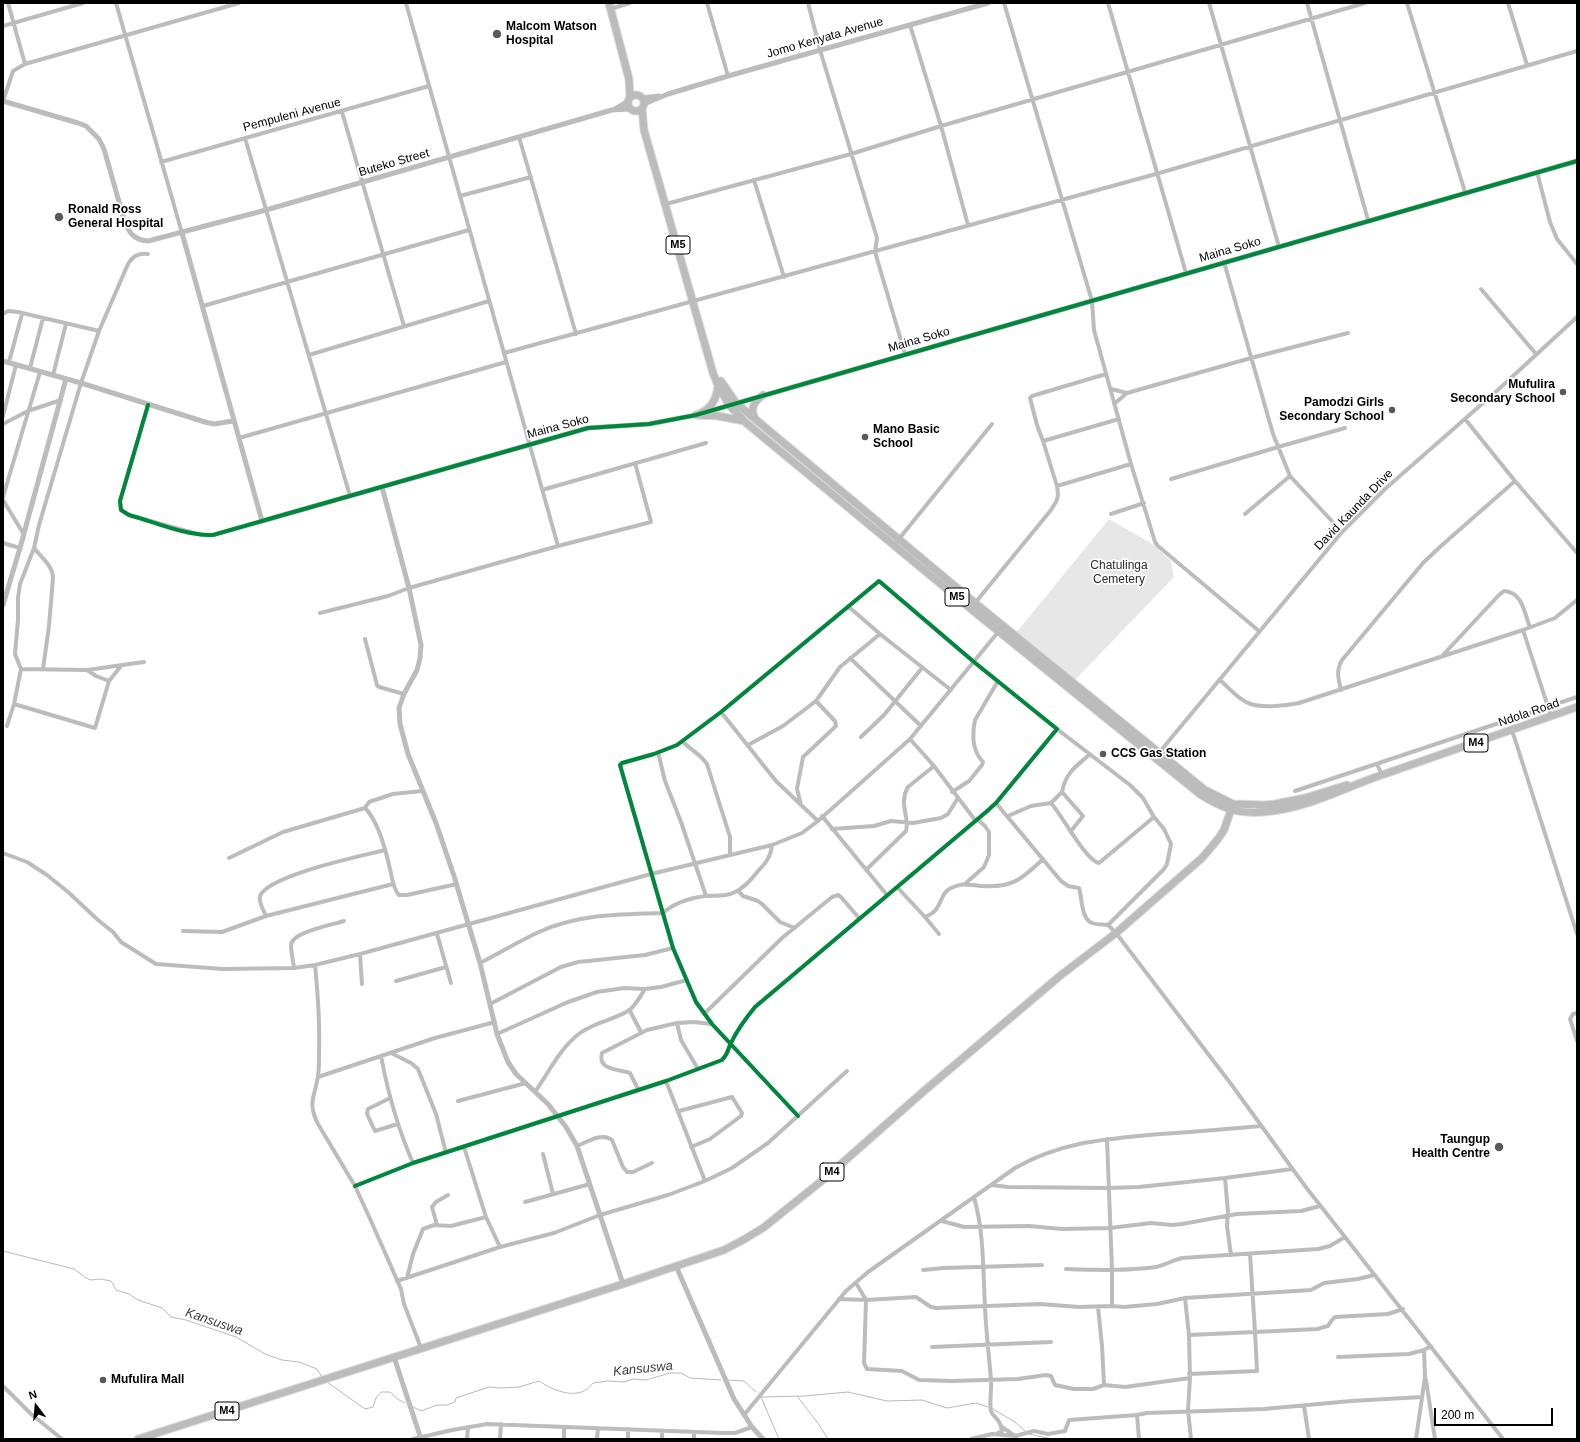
<!DOCTYPE html>
<style>
body{margin:0}
#map{position:relative;width:1580px;height:1442px;overflow:hidden;background:#fff;font-family:Helvetica,sans-serif}
canvas{display:block}
.frame{position:absolute;inset:0;border:4px solid #000;pointer-events:none}
.north{position:absolute;left:16px;top:1386px;width:40px;height:40px;-webkit-text-stroke:3px #fff;paint-order:stroke;rotate:344deg;font-size:11px;font-weight:700;line-height:16px;text-align:center;color:#000}
.north::after{content:'';display:block;margin:auto;width:14px;height:18px;background:#000;clip-path:polygon(50% 0,100% 100%,50% 72%,0 100%)}
.scale{position:absolute;left:1434px;top:1408px;width:119px;height:18px;box-sizing:border-box;border:2px solid #000;border-top:0;padding-left:5px;font-size:12px;line-height:14px;white-space:nowrap;color:#000;-webkit-text-stroke:3px #fff;paint-order:stroke}
</style>
<div id="map">
<canvas width="1580" height="1442"></canvas>
<div class="frame"></div>
<div class="north">N</div>
<div class="scale">200 m</div>
</div>
<script>
const ctx = document.querySelector('canvas').getContext('2d');
ctx.lineJoin = 'round';
function fill(path, color) {
  ctx.fillStyle = color;
  ctx.fill(path, 'evenodd');
}
function stroke(path, color, width, dash) {
  ctx.strokeStyle = color;
  ctx.lineWidth = width;
  ctx.lineCap = dash ? 'butt' : 'round';
  ctx.setLineDash(dash || []);
  ctx.stroke(path);
}
function write(font, color, halo, rows, align = 'center') {
  ctx.font = font + ' Helvetica,sans-serif';
  ctx.lineWidth = 3.5;
  ctx.setLineDash([]);
  ctx.textBaseline = 'middle';
  ctx.strokeStyle = halo;
  ctx.fillStyle = color;
  for (const [text, x, y, turn = 0] of rows) {
    ctx.save();
    ctx.translate(x, y);
    ctx.rotate((+turn || 0) * Math.PI / 180);
    ctx.textAlign = isNaN(turn) ? turn : align;
    if (halo) ctx.strokeText(text, 0, 0);
    ctx.fillText(text, 0, 0);
    ctx.restore();
  }
}
const green = new Path2D(`
 M1109 519 1154 545 1171 561 1174 577 1074 681 1016 633Z`);
const stream = new Path2D(`
 M3 1251 74 1269 86 1278 91 1280 100 1279 111 1281 116 1290 129 1294 138 1300 162 1308 171 1317 186 1320 236 1337 265 1354 282 1360 299 1362 317 1369 322 1377
 M729 1380 744 1381 756 1392
 M327 1382 365 1409 373 1407 376 1398 381 1392H390L399 1400 405 1403
 M797 1396 817 1422 828 1439
 M413 1407 421 1411 437 1405H447L455 1402 456 1398 489 1387 500 1388 519 1387 539 1381C554 1391 580 1402 593 1383L608 1381 624 1382 633 1379 646 1380 670 1373H681L690 1378 721 1380
 M993 1409 1015 1422 1026 1432
 M1029 1434 1052 1439
 M779 1439 761 1397 804 1396 848 1392 887 1401 922 1400 947 1408 976 1403 988 1407`);
const minor = new Path2D(`
 M8 3 25 64
 M116 3 182 233
 M406 3 558 546
 M707 3 728 76
 M808 3 820 50 877 238 875 252 905 354
 M1004 3 1092 301 1094 330 1131 464 1155 542 1158 546 1259 631
 M1108 3 1186 273
 M1209 3 1279 247
 M1307 3 1368 220
 M1407 3 1465 192
 M1508 3 1527 65
 M610 9 630 3
 M910 25 941 126 968 225
 M3 26 83 3
 M3 101 13 71 25 64 239 3
 M342 112 404 326
 M519 137 576 334
 M245 138 350 496
 M161 162 429 86
 M1537 172 1550 222 1557 239 1577 264
 M754 180 784 277
 M460 196 531 177
 M666 204 851 154 941 126 1365 3
 M1224 262 1273 434 1290 476 1342 532
 M1481 289 1536 354
 M203 306 469 230
 M3 314 8 311 18 312 99 331
 M504 353 1156 174 1577 51
 M309 355 489 301
 M9 362 22 314
 M30 368 43 318
 M53 375 66 324
 M1111 389 1127 393
 M1114 404 1127 393 1251 358 1348 333
 M148 405 120 501 121 510 129 515 201 535H213L262 521
 M3 416 16 365
 M1465 419 1515 481 1577 553
 M3 424 28 411 61 400
 M239 438 506 362
 M1043 441 1119 419
 M1171 479 1278 447 1345 428
 M1057 486 1131 464
 M542 490 706 443
 M3 497 40 372
 M3 500 23 533
 M1111 514 1144 503
 M1245 514 1290 476
 M3 543 20 548
 M894 545 992 424
 M34 548 20 584 18 598V620L15 654 21 669 87 670 96 676 109 681
 M975 603 1051 510 1057 500 1058 494 1057 486 1043 441 1037 425 1030 398 1032 396 1106 374
 M320 613 388 596 409 588 558 546 651 522 635 463
 M1523 630 1551 716
 M880 634 951 690
 M365 639 377 685 379 687 404 694
 M1443 655 1499 595 1504 591C1523 592 1524 613 1530 627
 M850 658 921 726
 M43 669 49 626 53 578C53 566 41 557 34 548L39 525 81 383 99 331 128 264C133 256 138 253 148 254
 M87 670 144 662
 M1220 680C1228 687 1236 697 1246 702 1259 709 1285 706 1299 703L1523 630 1555 618 1577 600
 M1341 690C1338 678 1336 670 1342 660L1423 563 1441 546 1515 481
 M14 704 95 728 109 681 121 666
 M721 712 776 781 818 821
 M7 726 14 704 21 669
 M1057 729 1130 785 1143 798 1154 817 1164 829 1171 844 1167 864 1164 869 1108 925
 M1512 730 1577 934
 M861 737 884 715 922 668
 M910 739 934 766 975 820
 M682 741C690 749 701 755 707 764L730 837V854
 M748 745 783 726 816 701 840 667 880 634 849 607
 M658 752 665 781 681 822 706 896
 M1158 754 1342 532 1385 489 1499 389 1577 317
 M1377 764 1382 775
 M1295 791 1577 697
 M952 792 969 781 982 765 983 762C972 750 972 736 975 720L998 681
 M996 803 1061 881 1068 886 1079 888C1082 897 1081 919 1092 923 1097 925 1103 924 1108 925L1116 933 1231 1084 1305 1186 1503 1439
 M1051 803C1062 815 1086 861 1099 863L1154 817
 M801 805 797 789 803 757 836 726 835 721 816 701
 M365 808 369 802 393 794 422 791
 M822 816 887 895
 M1008 816 1031 806 1051 803 1062 792
 M832 829 874 826 891 821 913 823 941 818 948 814 958 798
 M1071 831 1083 816 1062 792C1065 774 1076 766 1089 755
 M3 853 27 862 47 875 68 892 98 920 113 932 121 942 156 964 223 969 294 968 315 965 360 954 651 874 772 845 802 833 818 821 910 739 999 631
 M229 858 283 832 365 808C378 821 386 851 390 869 392 877 393 889 399 895H407L457 884
 M866 870 906 831C910 816 898 804 908 787L934 766
 M966 883 984 867 989 855V832L985 826 977 819
 M897 887 925 917C944 910 938 894 951 888 964 882 967 885 981 886 1012 888 1021 880 1043 859
 M738 891 743 896 758 901 762 904 780 922 795 928
 M266 916C264 911 258 902 260 896 268 875 362 856 385 850
 M925 917 939 934
 M183 931 222 932 266 916 393 884
 M437 934 451 983
 M360 954 362 984
 M480 963C500 953 519 941 539 932 578 914 621 914 663 913 674 903 691 898 705 896 715 895 724 897 733 893 743 889 752 879 758 871 766 863 771 856 772 845
 M315 965C318 995 320 1024 319 1055 319 1062 319 1069 318 1076 315 1097 307 1102 318 1124L355 1186 371 1221 401 1289 404 1304 421 1348
 M294 968C293 961 291 952 291 945 292 932 332 925 344 921
 M396 981 446 967
 M490 1004 561 967 578 962 645 955 673 948
 M630 1011 641 1032
 M1577 1013 1573 1014 1570 1019 1577 1041
 M704 1014 782 938 832 897 838 895 841 897 859 918
 M677 1023 681 1040 698 1069
 M497 1034 568 1002 597 992 624 988 645 989 661 987 687 980
 M391 1053 411 1063 418 1069 436 1114 446 1153
 M381 1056C388 1093 398 1129 413 1163
 M318 1077 435 1038 495 1022
 M638 1089 630 1073C620 1069 597 1071 602 1053L647 1030 677 1023 694 1022 712 1024
 M535 1092C549 1072 560 1048 580 1033 595 1022 613 1020 628 1011 635 1007 641 995 645 989
 M390 1098 368 1109 367 1114 375 1131 398 1124
 M458 1101 526 1083
 M679 1111 732 1097 742 1113 741 1116 710 1139 691 1147
 M577 1146C587 1142 602 1132 612 1140L623 1167 627 1172H633L652 1163
 M464 1147 486 1217 500 1247
 M543 1154 553 1194
 M1225 1178 1228 1212 1227 1226 1231 1255
 M705 1181 732 1168 768 1143 847 1071
 M991 1185 1008 1187 1108 1188 1139 1187 1225 1178 1292 1169
 M355 1186 413 1163 666 1081 722 1060C728 1054 728 1049 731 1043 737 1030 746 1018 755 1007L986 812 996 803 1057 729 974 662 879 581 721 712 677 745 654 754 622 763 620 765 673 948 696 1002 712 1024 798 1116
 M974 1197C984 1232 983 1270 985 1307 986 1331 989 1355 991 1380 992 1390 989 1401 991 1411 993 1418 1001 1418 1002 1432L998 1433
 M525 1202 590 1184
 M942 1221 964 1227 1029 1226 1062 1229 1110 1228 1151 1223 1172 1225 1182 1224 1237 1214 1301 1211 1320 1206
 M437 1225 432 1207 436 1202 448 1195
 M1250 1254 1255 1332 1317 1329 1328 1326 1331 1321 1335 1317 1388 1314 1403 1309
 M1066 1269C1096 1270 1126 1271 1156 1267 1165 1265 1173 1260 1182 1258L1318 1249 1330 1246 1345 1237
 M923 1270 944 1268 1042 1265
 M407 1278 413 1254 423 1229 434 1225 451 1226 486 1217
 M397 1281 500 1247 554 1233 600 1215 668 1195 705 1181 666 1081
 M856 1283 866 1300 864 1363 867 1369 902 1371 919 1380 952 1381 1018 1379 1046 1375 1051 1376 1055 1385 1074 1389H1093L1104 1385 1125 1387 1190 1378
 M1185 1298 1189 1335 1190 1378 1188 1410 1191 1439
 M839 1299 866 1300 916 1297 931 1307 936 1308 1040 1304 1079 1307 1112 1306V1270L1107 1139
 M1112 1306 1124 1307 1157 1304 1185 1298 1311 1290 1324 1283 1358 1279 1374 1275
 M1098 1307 1102 1346 1104 1385
 M1189 1335 1255 1332 1257 1371 1189 1374
 M932 1347 1051 1342
 M1338 1357 1409 1354 1424 1350
 M1426 1380 1435 1439
 M3 1386 31 1414 62 1439
 M1304 1406 1309 1439
 M744 1415 846 1291 868 1272 1015 1168C1062 1141 1107 1139 1160 1134 1193 1132 1227 1129 1261 1126
 M1137 1415 1139 1439
 M1002 1427 1015 1436 1016 1439
 M628 1429V1439
 M413 1439 452 1430 487 1424 723 1433H735L752 1427
 M467 1439 468 1427
 M500 1439 501 1424
 M564 1439V1427
 M597 1439 598 1428
 M662 1439V1431
 M694 1439V1432
 M971 1439 992 1434 1015 1436 1034 1431 1048 1434 1065 1431 1069 1420 1137 1415 1147 1413 1264 1409 1351 1401 1422 1397
 M1416 1439 1425 1377 1424 1350 1431 1346`);
const tertiary = new Path2D(`
 M642 98 659 96
 M3 101 78 123 86 126 99 139 104 149 125 223C130 234 135 240 148 241L266 210 612 110 629 109
 M644 104 668 94 728 76 988 3
 M615 109 627 102
 M182 233 262 521 588 428 649 424 696 415 1577 161
 M3 361 81 383 205 422 214 424 233 421
 M382 487 409 588 421 645 420 658 417 670 404 694 399 708 400 724 408 754 436 823 454 876 480 963 497 1034 508 1062 516 1074 548 1104 566 1127 577 1146 623 1284
 M3 605 20 548 66 379
 M676 1266 734 1399 752 1427 763 1439
 M394 1357 421 1439`);
const primary = new Path2D(`
 M609 3 629 79 630 97
 M628 103a8 8 0 1 1 16 0a8 8 0 1 1-16 0Z
 M642 109 644 130 713 373 717 383 729 405 745 422 971 609 1201 795C1224 809 1237 814 1264 812 1305 809 1339 790 1376 777 1443 753 1510 731 1577 707
 M721 381 736 403 975 603 1205 790 1233 804 1265 805 1275 804 1305 798 1347 785
 M699 414C711 409 717 399 718 385
 M696 415 718 416 744 421
 M755 418C749 408 755 401 763 395
 M138 1439 623 1284 724 1250 743 1240 763 1228 824 1179 924 1091 1061 975 1116 933 1202 858 1218 839 1224 830 1233 804`);
const cycleway = new Path2D(`
 M148 405 120 501 121 510 129 515C155 522 186 536 213 535L588 428 649 424 696 415 1577 161
 M355 1186 413 1163 666 1081 722 1060C728 1054 728 1049 731 1043 737 1030 746 1018 755 1007L986 812 996 803 1057 729 974 662 879 581 721 712 677 745 654 754 622 763 620 765 673 948 696 1002 712 1024 798 1116`);
const markers = [
 [497,34,5,"#595959"],
 [59,217,5,"#595959"],
 [1563,392,4,"#595959"],
 [1392,410,4,"#595959"],
 [865,437,4,"#595959"],
 [1103,754,4,"#595959"],
 [1499,1147,5,"#595959"],
 [103,1380,4,"#595959"]
];
const shields = [
 [678,245,24],
 [957,597,24],
 [1476,743,24],
 [832,1172,24],
 [227,1411,24]
];
const shieldNames = [
 ["M5",678,245],
 ["M5",957,597],
 ["M4",1476,743],
 ["M4",832,1172],
 ["M4",227,1411]
];
const poiNames = [
 ["Malcom Watson",506,27],
 ["Hospital",506,41],
 ["Ronald Ross",68,210],
 ["General Hospital",68,224],
 ["Mufulira",1555,385,"right"],
 ["Secondary School",1555,399,"right"],
 ["Pamodzi Girls",1384,403,"right"],
 ["Secondary School",1384,417,"right"],
 ["Mano Basic",873,430],
 ["School",873,444],
 ["CCS Gas Station",1111,754],
 ["Taungup",1490,1140,"right"],
 ["Health Centre",1490,1154,"right"],
 ["Mufulira Mall",111,1380]
];
const streetNames = [
 ["Jomo Kenyata Avenue",825,38,-16],
 ["Pempuleni Avenue",292,115,-15],
 ["Buteko Street",394,163,-16],
 ["Maina Soko",1230,250,-16],
 ["Maina Soko",919,340,-16],
 ["Maina Soko",558,427,-15],
 ["David Kaunda Drive",1354,510,-46],
 ["Ndola Road",1529,713,-19]
];
const parkNames = [
 ["Chatulinga",1119,566],
 ["Cemetery",1119,580]
];
const waterNames = [
 ["Kansuswa",214,1322,19],
 ["Kansuswa",643,1369,-6]
];
fill(green, '#e7e7e7');
stroke(stream, '#b9b9b9', 1);
stroke(primary, '#dbdbdb', 9);
stroke(minor, '#bcbcbc', 4);
stroke(tertiary, '#bcbcbc', 5);
stroke(primary, '#bcbcbc', 7);
stroke(cycleway, '#00873e', 4);
for (const [x, y, r, color] of markers) {
  const dot = new Path2D();
  dot.arc(x, y, r, 0, 2 * Math.PI);
  ctx.fillStyle = color;
  ctx.fill(dot);
  stroke(dot, '#fff', 1.5);
}
for (const [x, y, w] of shields) {
  const box = new Path2D();
  box.roundRect(x - w / 2, y - 9, w, 18, 3);
  ctx.fillStyle = '#fff';
  ctx.fill(box);
  stroke(box, '#000', 1);
}
write('bold 11px', '#000', null, shieldNames);
write('bold 12px', '#000', '#fff', poiNames, 'left');
write('12px', '#000', '#fff', streetNames);
write('12px', '#2b2b2b', '#fff', parkNames);
write('italic 13px', '#3c3c3c', '#fff', waterNames);
</script>
